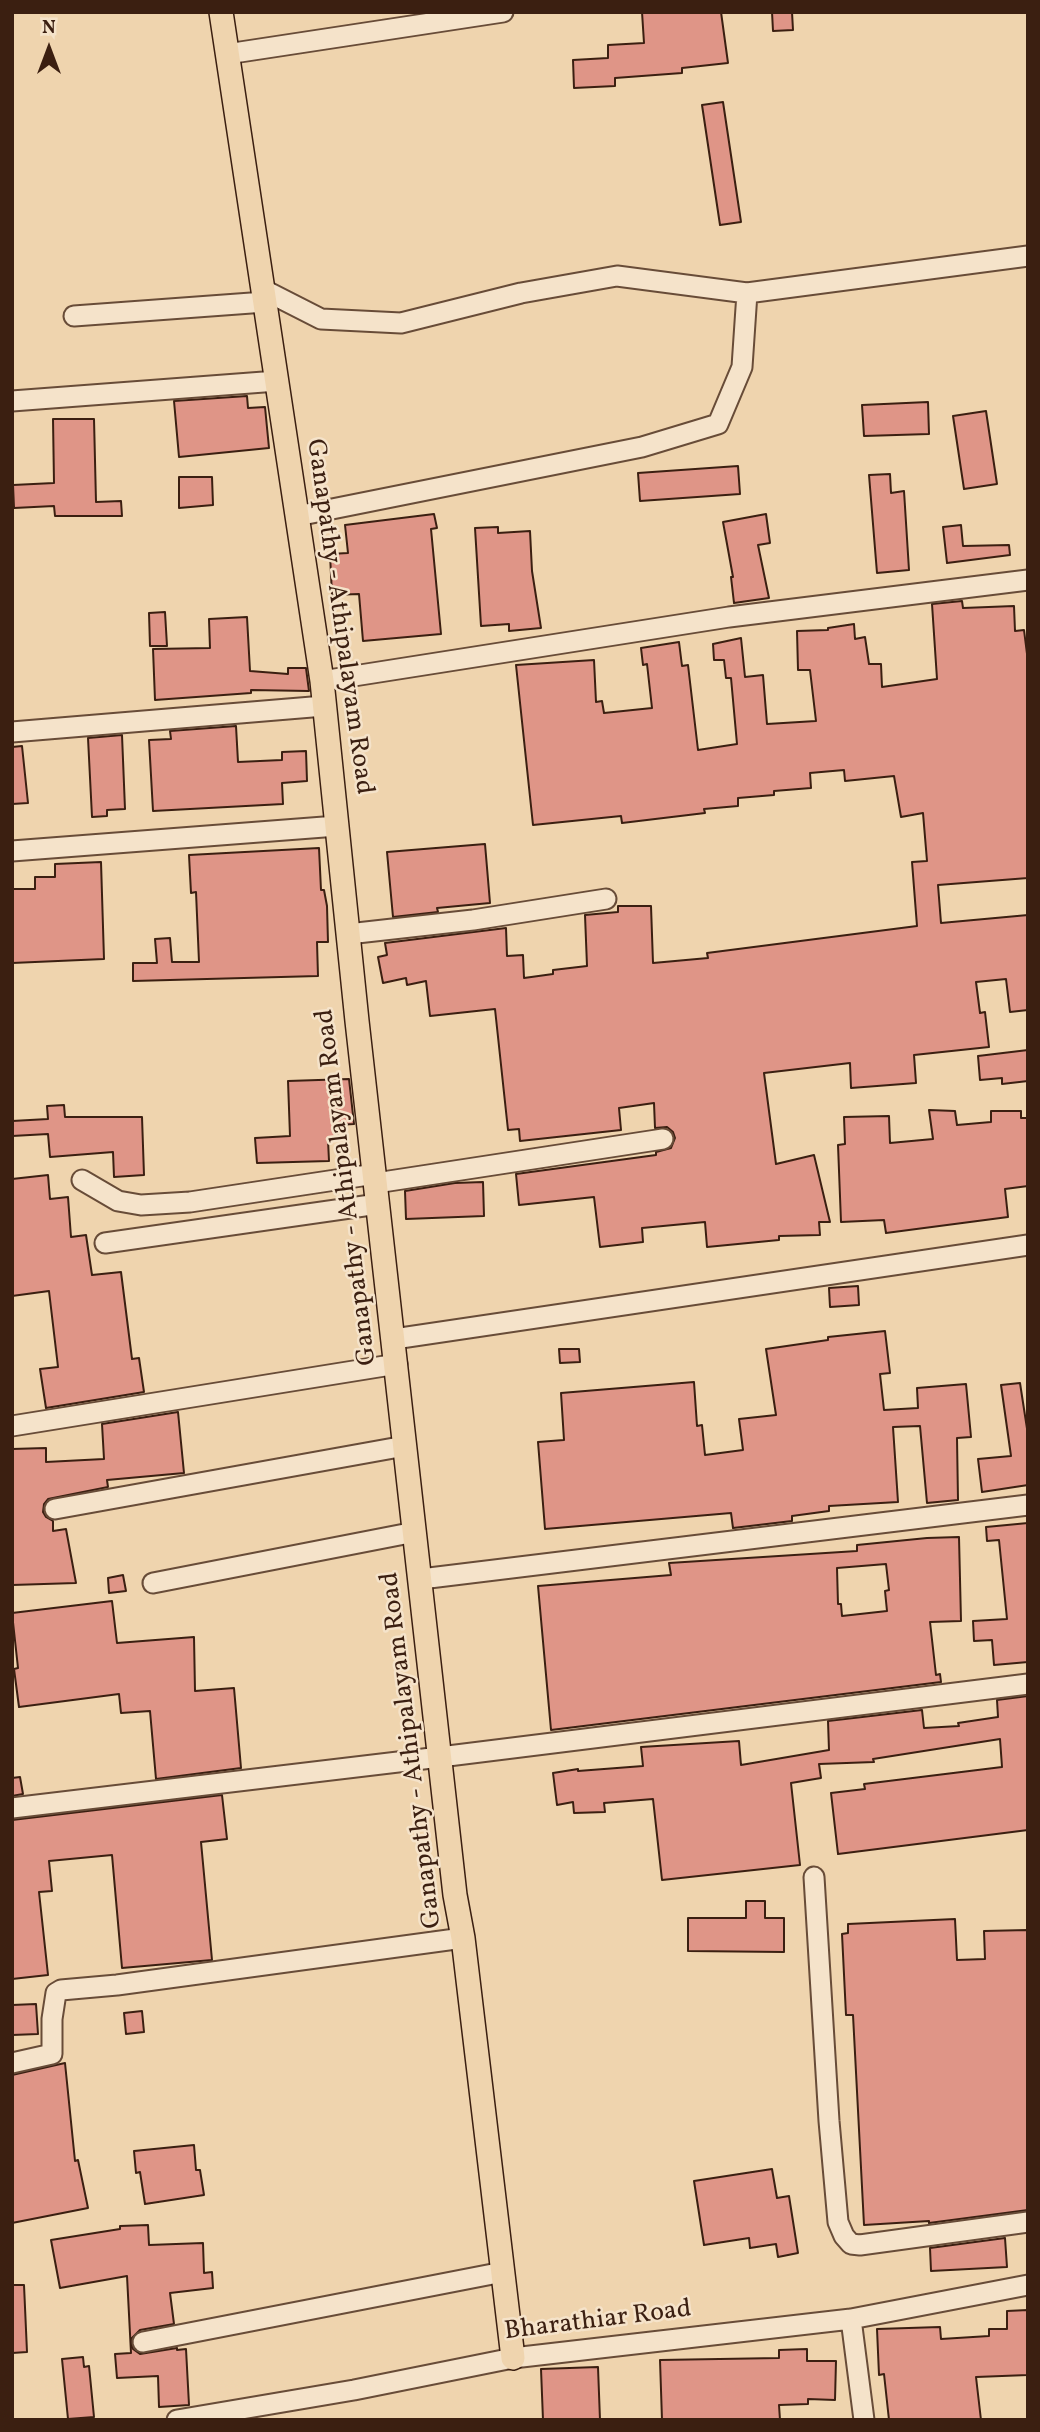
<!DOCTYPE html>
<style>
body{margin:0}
#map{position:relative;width:1040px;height:2432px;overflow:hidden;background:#efd4ae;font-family:Vollkorn,serif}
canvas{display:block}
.frame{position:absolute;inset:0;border:14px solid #3b1f11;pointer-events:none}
.north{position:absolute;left:14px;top:14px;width:70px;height:70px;-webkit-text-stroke:5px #f5e3ca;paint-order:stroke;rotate:0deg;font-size:19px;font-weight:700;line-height:28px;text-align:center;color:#3b1f11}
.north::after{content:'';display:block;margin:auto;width:24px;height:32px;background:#3b1f11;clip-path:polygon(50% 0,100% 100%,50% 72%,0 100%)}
</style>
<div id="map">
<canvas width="1040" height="2432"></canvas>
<div class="frame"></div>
<div class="north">N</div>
</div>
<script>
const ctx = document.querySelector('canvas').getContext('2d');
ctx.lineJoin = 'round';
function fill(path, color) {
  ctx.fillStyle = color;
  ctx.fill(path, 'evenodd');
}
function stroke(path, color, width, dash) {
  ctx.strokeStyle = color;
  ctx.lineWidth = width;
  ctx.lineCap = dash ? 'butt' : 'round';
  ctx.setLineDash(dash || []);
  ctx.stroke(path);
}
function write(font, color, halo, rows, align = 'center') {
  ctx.font = font + ' Vollkorn,serif';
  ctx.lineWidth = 5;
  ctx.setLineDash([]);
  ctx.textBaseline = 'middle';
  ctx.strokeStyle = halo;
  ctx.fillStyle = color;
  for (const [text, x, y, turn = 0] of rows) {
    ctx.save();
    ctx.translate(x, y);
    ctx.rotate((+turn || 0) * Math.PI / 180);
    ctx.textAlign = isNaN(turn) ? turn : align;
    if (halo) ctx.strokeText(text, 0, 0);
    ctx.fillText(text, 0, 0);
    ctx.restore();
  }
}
const building = new Path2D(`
 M642 12H721L728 63 682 68V73L615 78V86L574 88 573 60 608 58V45L644 43Z
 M772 12H792L793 30 773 31Z
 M723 102 741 222 720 225 702 105Z
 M247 396 248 408 265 407 269 448 179 457 174 401Z
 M928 402 929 434 864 436 862 405Z
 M986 411 997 484 964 489 953 416Z
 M53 419H94L96 502 121 501 122 516H55L54 506 14 508 13 485 54 483Z
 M738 466 740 494 640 501 638 473Z
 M890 474 891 493 904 491 909 570 877 573 869 475Z
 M179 477H212L213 505 179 508Z
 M434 514 437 528 431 529 441 634 363 641 359 594 332 595 330 554 348 553 345 525Z
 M766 514 770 543 758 545 769 598 734 603 731 577H733L723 522Z
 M961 525 963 546 1009 545 1010 555 947 563 943 527Z
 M498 527V533L530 531 532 571 541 628 509 631V624L481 626 475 528Z
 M962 601 963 608 1014 606 1015 631 1024 630 1028 662V878L938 885 941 923 1028 915V1010L1010 1012 1006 979 976 982 980 1013 985 1012 989 1047 914 1055 916 1083 851 1088 850 1063 764 1073 776 1164 814 1155 830 1222H819L820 1235 779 1236V1240L707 1247 705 1222 642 1228 643 1242 600 1247 594 1197 519 1205 516 1174 656 1155V1152L671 1148 675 1138 673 1132 667 1127 655 1128 654 1103 619 1108 621 1130 520 1141 519 1129 508 1130 495 1009 430 1016 426 981 407 985 406 978 383 983 378 957 387 955 385 943 506 928 507 956 523 955 524 978 553 974V970L587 966 585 915 618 912V906H651L653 963 708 958 707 953 917 926 912 862 927 861 923 813 901 817 894 776 845 781 844 770 810 773 811 788 774 791V795L738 798V806L704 809 705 813 622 823 621 816 533 825 516 665 594 660 596 702 602 701 604 713 652 708 647 664 643 665 641 648 679 642 682 666 688 665 698 750 737 744 731 678H726L724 660H714L713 644 741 638 745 677 763 675 767 724 816 721 810 670H798L797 631 828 630V628L854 624 855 639 865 637 869 664H881L882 687 937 679 932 604Z
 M165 612 167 646H150L149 613Z
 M247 617 250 671 288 674V668H306L309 691 251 690V693L155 700 153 649 210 648 209 619Z
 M236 726 238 762 282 760V752L306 751 307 781 282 783 283 804 153 811 149 740 171 739 170 731Z
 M122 735 125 809 107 810V816L92 817 88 738Z
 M22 746 28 803 12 804V747Z
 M485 844 490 903 437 908 438 912 393 917 387 852Z
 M319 848 321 890H324L327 906 328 942H317L318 976 133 981V963H157L155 939 170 938 172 962H199L196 892 191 893 189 855Z
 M101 862 104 959 12 963V889H35V877H55V864Z
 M1028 1050V1081L1002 1084V1078L980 1080 978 1056Z
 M349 1079 354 1124 337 1125 338 1139 328 1140 329 1161 257 1163 255 1138 290 1136 288 1081Z
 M64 1105 65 1117H142L144 1175 114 1177 113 1152 50 1157 48 1134 12 1136V1121L48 1119 47 1106Z
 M929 1110 955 1111 957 1125 991 1122V1111H1021V1118H1028V1186L1005 1189 1008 1217 886 1233 884 1220 841 1222 838 1145 845 1144 844 1117 889 1116 890 1143 933 1139Z
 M48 1175 50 1199 68 1197 71 1237 86 1235 92 1275 121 1272 132 1359 139 1358 144 1392 46 1408 40 1369 58 1367 49 1291 12 1296V1179Z
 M483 1182 484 1216 406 1219 405 1191 455 1183Z
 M858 1286 859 1305 830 1307 829 1288Z
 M885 1331 890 1373 880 1374 884 1410 918 1408 917 1388 966 1384 971 1437 957 1438 958 1500 927 1503 920 1426 893 1427 898 1502 829 1506V1511L792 1516V1521L733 1528 731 1513 545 1529 538 1442 564 1440 561 1393 694 1382 697 1426 702 1425 705 1455 743 1450 739 1419 776 1415 766 1349 828 1340V1337Z
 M559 1349H579L580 1362 560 1363Z
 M1020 1383 1028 1435V1485L982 1492 978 1459 1011 1456 1001 1385Z
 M178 1412 184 1473 107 1480 108 1487 48 1499 44 1504 43 1512 46 1517 53 1521V1531L66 1529 76 1583 12 1585V1449L46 1448V1462L104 1459 102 1424Z
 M1028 1523V1662L994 1665 992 1640 974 1641 973 1621 1007 1619 999 1540 987 1541 986 1527Z
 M959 1537 961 1621 930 1622 936 1675 940 1674 941 1682 551 1730 538 1586 671 1575 669 1563 857 1551V1545L927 1538ZM886 1564 889 1590 885 1591 887 1611 842 1616 841 1604H838L837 1568Z
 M123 1575 126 1591 109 1593 108 1578Z
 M112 1601 117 1643 194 1637 195 1691 234 1688 241 1768 156 1779 150 1711 121 1713 119 1694 19 1707 14 1669 18 1668 12 1613Z
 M1028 1696V1830L838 1854 831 1793 865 1789 864 1784 1002 1767 1000 1739 873 1759 874 1762 819 1764 821 1778 791 1783 800 1865 662 1880 653 1799 604 1803 605 1812 574 1813 573 1802 557 1805 553 1773 578 1769V1771L643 1766 641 1747 739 1741 741 1765 829 1750 828 1721 922 1710 924 1728 959 1726 958 1723 998 1717 997 1700Z
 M20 1777 23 1794 12 1796V1778Z
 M222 1795 227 1839 201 1842 212 1960 122 1968 112 1855 49 1861 52 1891 39 1892 48 1975 12 1979V1820Z
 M746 1901H765V1918H784V1952L688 1951V1918H746Z
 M955 1919 957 1960 985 1959 984 1931 1028 1930V2210L929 2223V2221L864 2225 853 2015H846L842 1934 848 1933V1924Z
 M36 2004 38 2034 12 2035V2005Z
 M142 2011 144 2032 126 2034 124 2013Z
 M65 2063 75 2161 78 2160 88 2208 12 2223V2075Z
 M194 2145 196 2170H200L204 2195 145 2204 140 2172 136 2173 134 2151Z
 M772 2169 777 2198 789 2196 798 2253 778 2257 776 2244 750 2248 749 2238 704 2245 694 2181Z
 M148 2225 149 2245 203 2243 204 2273 212 2272 213 2288 170 2293 174 2324 140 2330 131 2339 133 2349 140 2354 177 2348V2350L186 2349 189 2405 159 2407 158 2376 117 2378 115 2354 131 2353 127 2276 60 2288 51 2240 120 2229V2226Z
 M1005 2238 1007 2267 931 2271 930 2248Z
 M12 2285H24L27 2352 12 2353Z
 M1028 2310V2375L976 2377 981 2420H889L884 2374 879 2375 877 2329 940 2327 941 2339 989 2336V2329H1007V2311Z
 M807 2349V2361H836L835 2400 808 2399V2404L779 2405 780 2420H662L660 2360 779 2358V2350Z
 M83 2357 84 2367 89 2366 94 2417 68 2419 62 2359Z
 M598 2367 600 2420H543L541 2369Z`);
const minor = new Path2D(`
 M227 54 503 12
 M264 290 321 319 401 323 521 293 617 276 747 293
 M74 316 265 302
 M12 401 277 381
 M297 516 642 447 718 424 742 367 747 293 1028 256
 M322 681 729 617 1028 580
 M12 732 324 706
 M12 851 337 826
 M348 934 473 920 606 899
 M82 1180 118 1201 141 1205 190 1202 375 1174
 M376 1183 663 1139
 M105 1243 378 1204
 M394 1339 1028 1245
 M12 1426 397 1364
 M55 1509 405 1446
 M421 1579 1028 1505
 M153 1583 415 1532
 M12 1808 440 1757 1028 1684
 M814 1877 829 2121 838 2222 844 2236 851 2244 860 2245 1028 2222
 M12 2063 52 2054V2019L56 1993 61 1990 117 1985 463 1938
 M851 2319 864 2420
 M143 2342 503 2272
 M177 2420 354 2390 513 2358 851 2319 1028 2285`);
const major = new Path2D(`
 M221 12 322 681 357 1021 455 1895 463 1938 513 2358`);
const streetNames = [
 ["Ganapathy - Athipalayam Road",338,617,82],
 ["Ganapathy - Athipalayam Road",348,1187,-97],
 ["Ganapathy - Athipalayam Road",413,1750,-97],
 ["Bharathiar Road",598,2322,-7]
];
fill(building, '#df9587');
stroke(building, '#3b1f11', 2);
stroke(minor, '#684c38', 23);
stroke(major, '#3b1f11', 26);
stroke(minor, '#f5e3ca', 19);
stroke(major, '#efd4ae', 23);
write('26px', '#3b1f11', '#f5e3ca', streetNames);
</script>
